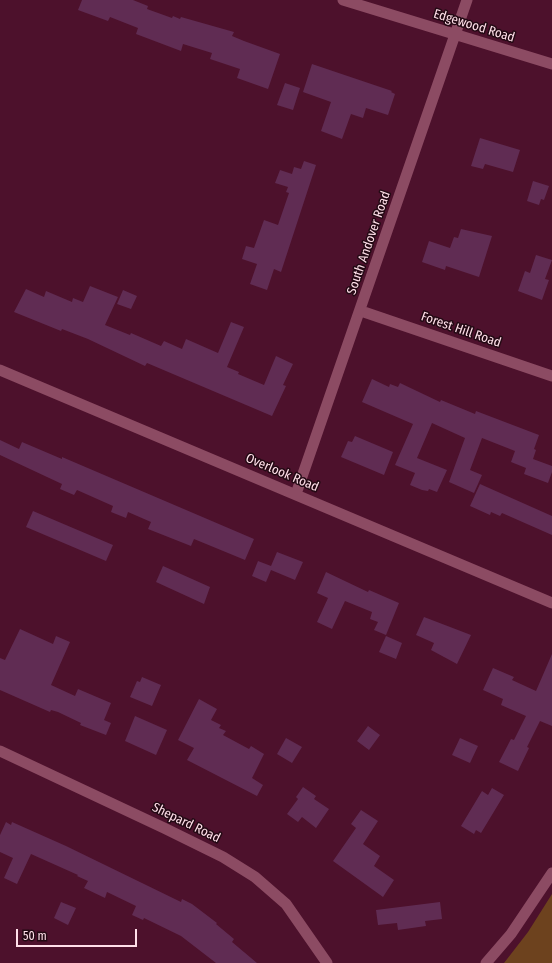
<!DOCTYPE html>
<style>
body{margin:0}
#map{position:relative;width:552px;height:963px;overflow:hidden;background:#4d112c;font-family:"Fira Sans Condensed",sans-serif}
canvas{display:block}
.scale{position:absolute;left:16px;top:929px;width:121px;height:18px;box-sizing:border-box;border:2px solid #ffdfe9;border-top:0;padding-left:5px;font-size:12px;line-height:14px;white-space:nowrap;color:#ffdfe9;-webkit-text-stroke:3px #230a14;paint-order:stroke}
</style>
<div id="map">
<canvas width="552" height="963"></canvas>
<div class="scale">50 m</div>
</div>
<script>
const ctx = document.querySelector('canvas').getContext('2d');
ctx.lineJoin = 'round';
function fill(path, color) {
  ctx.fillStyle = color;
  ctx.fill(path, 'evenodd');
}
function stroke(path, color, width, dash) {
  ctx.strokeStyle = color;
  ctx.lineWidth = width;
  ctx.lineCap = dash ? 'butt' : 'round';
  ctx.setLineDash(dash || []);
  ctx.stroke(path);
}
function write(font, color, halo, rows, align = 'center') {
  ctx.font = font + ' "Fira Sans Condensed",sans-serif';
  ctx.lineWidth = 3;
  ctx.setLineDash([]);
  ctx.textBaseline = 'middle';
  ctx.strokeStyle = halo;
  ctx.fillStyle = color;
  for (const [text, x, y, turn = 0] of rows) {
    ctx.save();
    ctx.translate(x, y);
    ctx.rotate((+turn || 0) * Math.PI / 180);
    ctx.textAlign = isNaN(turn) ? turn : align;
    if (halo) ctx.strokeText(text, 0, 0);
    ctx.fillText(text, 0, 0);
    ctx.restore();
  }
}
const green = new Path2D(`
 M552 894V963H504L528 932Z`);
const building = new Path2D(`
 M82 0H133L148 6 147 9 172 18 173 16 180 19 181 17 234 32 232 36 244 41 280 54 268 89 237 78 240 69 210 59 212 53 183 44 181 51 136 34 138 28 110 17 108 21 78 10Z
 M312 64 392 91 391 92 395 94 388 115 366 108 363 118 351 114 342 139 321 131 331 102 303 92Z
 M285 83 300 88 293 110 277 105Z
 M480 138 520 150 513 172 485 164 483 169 471 166Z
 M304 161 316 165 281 272 274 269 267 290 250 284 257 264 242 259 246 246 254 248 264 220 278 225 289 193 286 192 288 187 275 183 280 170 292 174 294 167 301 169Z
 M533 181 549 186 544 200 541 199 539 205 527 201Z
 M461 229 492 236 479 277 446 266 445 270 422 262 429 241 450 248 454 237 458 238Z
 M536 255 552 260 545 279 549 280 542 300 518 291 525 271 530 273Z
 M90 286 118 297 105 325 130 335 131 333 161 346 164 341 182 349 186 339 218 353 231 322 244 327 227 367 239 372 238 374 264 385 276 356 293 364 283 385 286 386 272 416 147 363 145 366 88 339 62 329 61 331 14 312 26 289 44 297 46 291 72 302 73 298 83 302Z
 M123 290 137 296 131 309 117 304Z
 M372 379 389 387 390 384 398 387 400 383 440 402 441 400 475 414 476 411 539 435 534 449 536 450 533 459 552 466V472L548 483 524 474 526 468 511 462 515 451 482 438 470 470 482 475 474 493 449 482 465 438 432 423 417 458 447 470 437 492 429 489 428 491 422 490 410 485 415 473 395 465 413 424 362 402Z
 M355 436 393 452 384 475 341 457 348 441 352 442Z
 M0 440 19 449 22 442 62 459V457L254 539 245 560 194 539 191 546 148 529 151 522 128 512 126 518 111 512 113 506 77 490 74 495 60 489 62 484 0 455Z
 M480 484 552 516V535L502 513 500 516 491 512 490 515 470 506Z
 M33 511 113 545 106 561 26 527Z
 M277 552 303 562 295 580 271 570 266 582 252 576 258 561 271 566Z
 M163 566 210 587 204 604 156 582Z
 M326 572 368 592 369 590 399 603 386 635 374 630 378 622 370 619 372 612 345 601 332 629 317 622 328 598 317 593Z
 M424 617 471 635 457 664 431 650 434 643 416 635Z
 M20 629 53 644 56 636 70 642 51 685 75 696 78 689 111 703 104 720 111 723 106 735 80 725 81 723 58 712 51 710 50 712 0 690V658L5 660Z
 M386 636 402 643 396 659 379 652Z
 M552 654V726L540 721 527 747 529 748 518 771 499 762 511 739 514 740 526 716 501 705 503 699 483 690 493 668 514 677 512 680 536 691Z
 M142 677 161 685 152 706 130 697 137 681 140 682Z
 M199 699 217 709 211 720 221 725 219 728 226 731 223 735 249 749 251 746 264 754 252 778 263 785 257 796 187 760 194 748 178 740Z
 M135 716 167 730 156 755 125 741Z
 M368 726 380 735 369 750 357 741Z
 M286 738 302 747 292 763 277 754Z
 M460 738 478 746 470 763 452 755Z
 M303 787 316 796 314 799 329 809 316 828 302 817 298 822 287 814 298 799 296 797Z
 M492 788 504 795 481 833 476 830 474 834 461 826 482 791 488 795Z
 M361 810 378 821 363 844 380 856 374 866 394 880 383 897 333 861 356 828 351 824Z
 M6 822 11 825 12 822 66 846 181 902 182 899 192 904 217 923 216 924 234 939 232 942 257 963H216L181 936 144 918 143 920 132 915 136 906 107 892 105 898 84 888 88 881 77 876 78 875 31 854 17 884 4 878 13 858 0 852V835Z
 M61 902 76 908 68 925 54 918Z
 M440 902 442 919 425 921 426 926 398 930 397 923 378 925 376 910Z`);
const minor = new Path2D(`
 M343 0 552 64
 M361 311 552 376
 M0 370 552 603
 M296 494 467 0
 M0 751 164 828 223 857 255 877 286 904 327 963
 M486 963 511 934 552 873`);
const streetNames = [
 ["Edgewood Road",474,26,17],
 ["South Andover Road",369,243,-71],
 ["Forest Hill Road",461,330,19],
 ["Overlook Road",282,473,23],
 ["Shepard Road",186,823,26]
];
fill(green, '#6d421e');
fill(building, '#602c53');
stroke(minor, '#8c4b63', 11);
write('13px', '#ffdfe9', '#230a14', streetNames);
</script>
